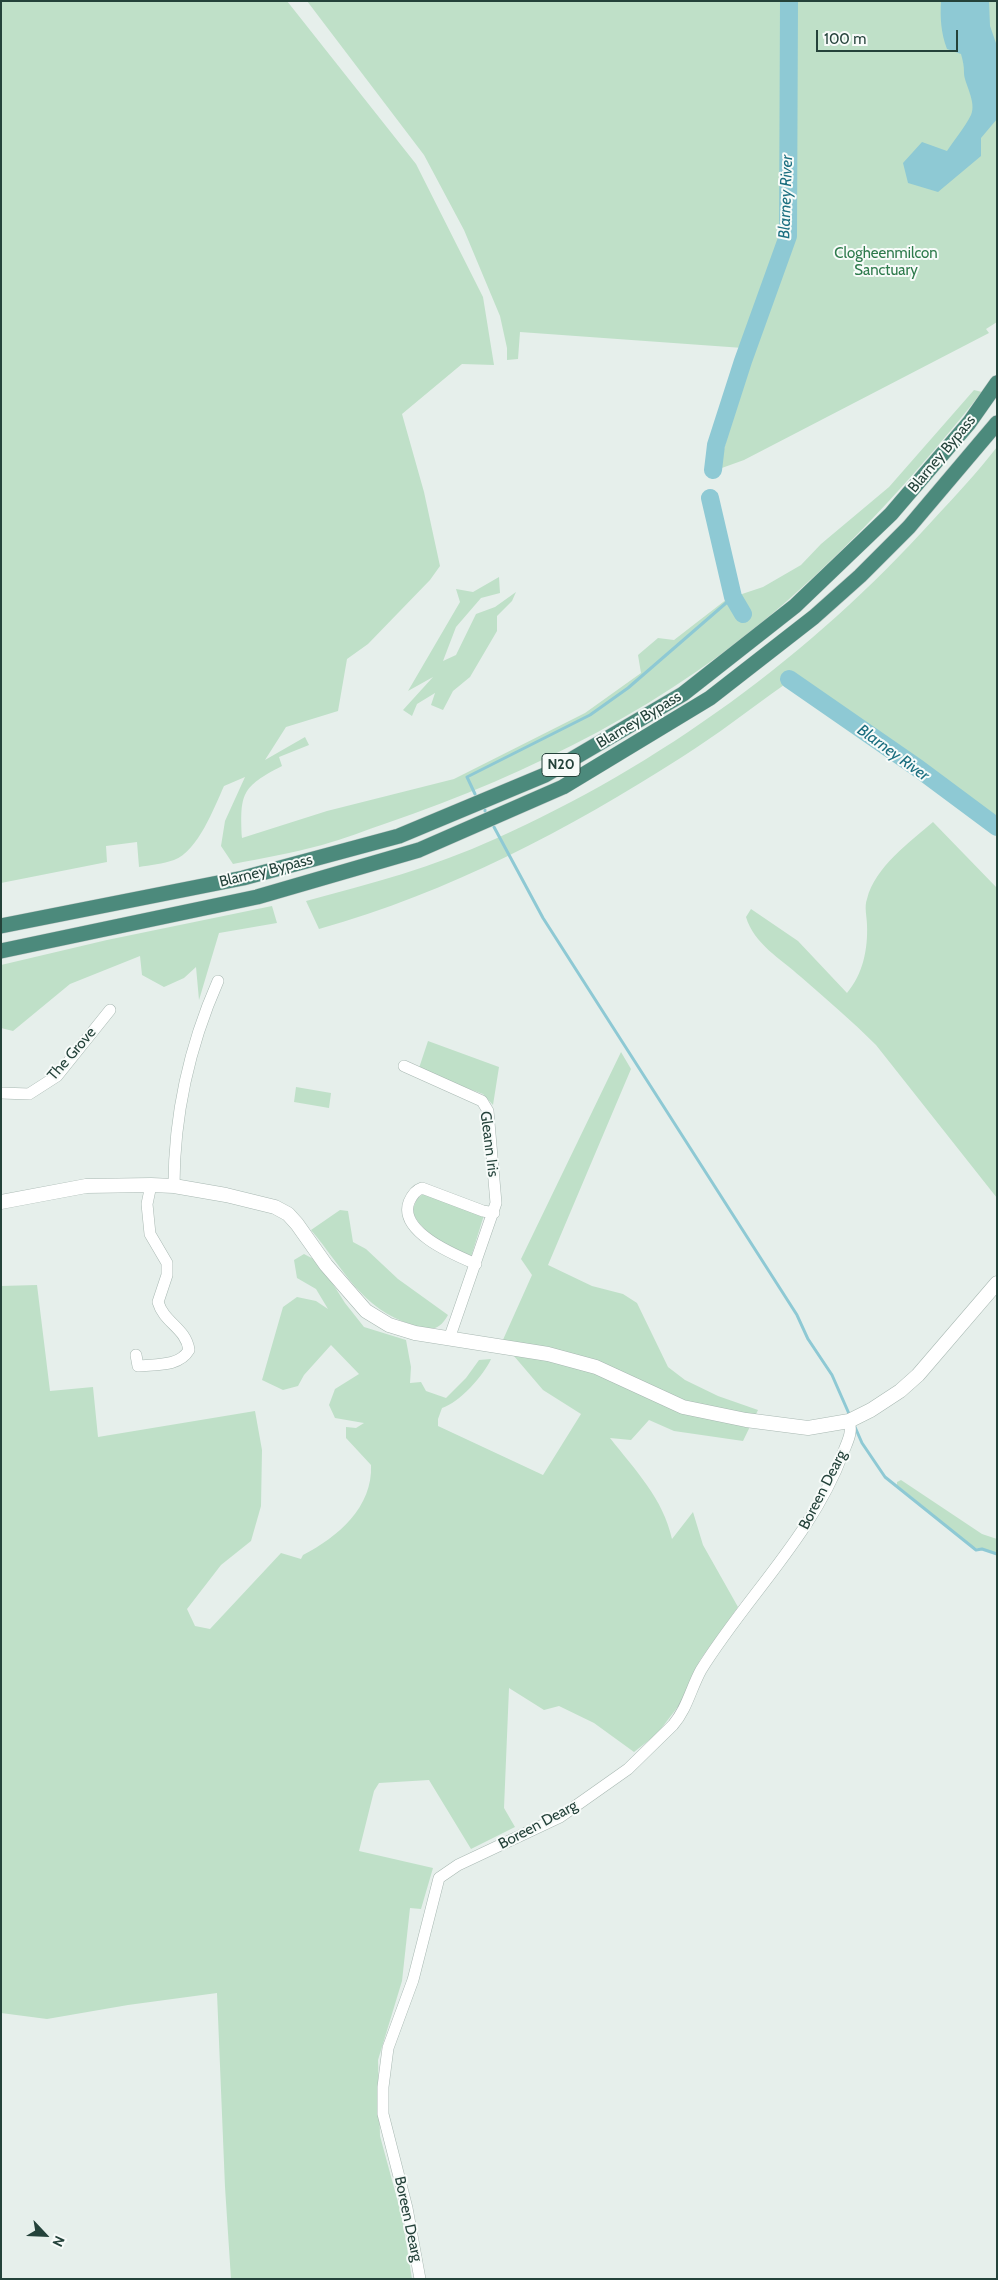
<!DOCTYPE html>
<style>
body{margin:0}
#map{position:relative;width:998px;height:2280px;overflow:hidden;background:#e6efeb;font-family:Cabin,sans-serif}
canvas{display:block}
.frame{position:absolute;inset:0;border:2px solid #24423a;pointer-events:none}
.north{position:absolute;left:20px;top:2210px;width:50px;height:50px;-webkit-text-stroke:4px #f7fbf9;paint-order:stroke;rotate:115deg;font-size:14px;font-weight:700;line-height:20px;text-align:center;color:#24423a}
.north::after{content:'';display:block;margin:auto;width:18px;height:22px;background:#24423a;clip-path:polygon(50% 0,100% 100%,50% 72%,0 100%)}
.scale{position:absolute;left:816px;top:30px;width:142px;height:22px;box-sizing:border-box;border:2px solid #24423a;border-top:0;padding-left:6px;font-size:15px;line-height:18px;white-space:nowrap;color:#24423a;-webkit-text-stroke:4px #f7fbf9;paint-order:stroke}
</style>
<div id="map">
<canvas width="998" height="2280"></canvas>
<div class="frame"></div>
<div class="north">N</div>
<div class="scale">100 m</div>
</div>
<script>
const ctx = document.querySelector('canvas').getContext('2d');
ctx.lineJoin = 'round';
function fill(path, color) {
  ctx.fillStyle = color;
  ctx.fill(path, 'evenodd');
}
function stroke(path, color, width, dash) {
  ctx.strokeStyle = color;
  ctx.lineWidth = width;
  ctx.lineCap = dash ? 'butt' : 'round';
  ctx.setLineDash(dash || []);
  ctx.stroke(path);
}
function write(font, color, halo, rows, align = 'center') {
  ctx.font = font + ' Cabin,sans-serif';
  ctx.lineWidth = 4;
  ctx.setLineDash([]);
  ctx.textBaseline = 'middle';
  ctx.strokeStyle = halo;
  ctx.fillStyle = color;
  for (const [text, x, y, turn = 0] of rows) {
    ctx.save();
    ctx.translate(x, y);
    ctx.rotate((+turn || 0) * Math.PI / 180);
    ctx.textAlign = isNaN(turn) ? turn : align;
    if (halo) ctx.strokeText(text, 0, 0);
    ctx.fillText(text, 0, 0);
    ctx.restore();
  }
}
const green = new Path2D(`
 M1 1H287L416 164 483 297 494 365 462 364 402 414 424 492 440 566 430 580 368 644 347 659 338 711 286 727 265 760 305 737 309 745 279 757 282 766C241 787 240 794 242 838L327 811 454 779 585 713 641 673 638 655 658 638 674 640 727 599 763 587 801 565 821 544 889 487 974 390 982 392C922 467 859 538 787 601 672 703 531 774 387 823 366 830 344 839 322 845 293 853 263 858 233 864L221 846 225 821 245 777 224 786C214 808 198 851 174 860 163 864 150 865 139 867L137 842 106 846 107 862 1 883Z
 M307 1H997V322L986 329 989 333 744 460 719 469 776 245 743 348 520 332 518 359 507 360V348L500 316 464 230 424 155Z
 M997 447V828L962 800 789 679 794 674 783 681 784 685C750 709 717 735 682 757 568 830 450 892 319 929L306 901C370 884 434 867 495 839 661 765 811 655 933 520 955 496 977 473 997 447Z
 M499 577 500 593 481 598 456 627 443 661 456 655 476 614 495 607 516 592 512 601 497 616V631L470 677 453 691 443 710 431 705 435 693 417 704 412 716 403 710 433 677 408 691 460 602 456 589 473 592Z
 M933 822 997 888V1198L876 1045C852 1021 826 999 801 977 781 959 754 944 746 917L751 909 798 941 847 993C863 974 868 949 867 925 867 917 864 907 867 899 875 867 910 842 933 822Z
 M272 906 277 923 219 933 199 1000 196 967 184 978 164 987 142 975 140 956 70 984 13 1031 1 1028V965L107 940Z
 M428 1041 499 1067 493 1105 483 1094 439 1078 419 1068Z
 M621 1052 631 1069 548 1265 592 1286 623 1294 637 1303 668 1367 685 1380 718 1396 758 1410 743 1441 674 1431 649 1420 631 1440 610 1438C635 1470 663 1498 672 1539L693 1512 703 1545 738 1607 700 1660 680 1704 657 1734 634 1752 594 1723 559 1706 544 1710 509 1688 504 1808 515 1827 471 1849 429 1780 379 1783 374 1791 359 1851 433 1868 421 1909 410 1908 402 1981 378 2060 380 2136 402 2217 412 2279H231L225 2187 217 1993 128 2005 47 2019 1 2013V1286L37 1285 50 1391 93 1387 98 1437 255 1411 262 1450 261 1506 251 1541 221 1565 187 1609 195 1626 210 1629 281 1553 301 1559 303 1555C338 1537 373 1507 371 1465L346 1438V1427L356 1428 364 1423 335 1418 329 1405 335 1389 359 1374 331 1345 304 1375 298 1386 283 1390 262 1380 283 1307 297 1297 316 1301 328 1309 316 1289 297 1278 294 1260 304 1254 319 1262 345 1303 364 1327 406 1340 411 1367 410 1383 421 1382 426 1391 446 1398 466 1378 479 1360 491 1359C484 1375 459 1403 442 1408L438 1419V1426L543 1475 581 1414 543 1390 502 1342 532 1275 521 1259Z
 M296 1087 331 1093 329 1108 294 1102Z
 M423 1194 484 1215 471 1257 467 1258C446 1244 422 1234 412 1211L417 1199Z
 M340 1210 348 1211 353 1242 366 1249 398 1279 448 1315C439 1331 431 1331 413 1325 361 1309 344 1269 311 1230Z
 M901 1480 982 1534 997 1539V1554L973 1547 897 1485V1482Z`);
const water = new Path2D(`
 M941 1H989L990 26 997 46V119L981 138V156L938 192 908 183 903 163 922 142 947 151C955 139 965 127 971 115 977 102 964 83 964 73 964 66 963 61 961 54L947 49C941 33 940 18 941 1Z`);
const stream = new Path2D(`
 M475 794 467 777 590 715 628 688 733 597
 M485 810V811
 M494 827 543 918 797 1315 808 1339 832 1375 850 1416
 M855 1427 862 1443 885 1477 976 1550 982 1549 997 1554`);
const river = new Path2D(`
 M713 470 716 445 743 361 788 236 789 1
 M710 498 733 597 743 614
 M789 679 919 769 997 827`);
const minor = new Path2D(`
 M404 1066 482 1101 488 1111 496 1203 449 1339
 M1 1093 29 1094 57 1076 110 1010
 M174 1186C174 1114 189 1047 218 981
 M476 1264C455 1255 398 1232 409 1202 412 1195 416 1190 422 1188L483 1211 494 1213
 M136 1355 138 1366C156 1364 179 1367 189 1350 186 1328 164 1323 158 1302L167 1275V1263L150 1234 147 1204 151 1185
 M420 2279 407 2208 383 2114V2087L388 2048 413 1980 439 1878 458 1865 560 1817 628 1769 673 1725C687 1709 691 1688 701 1670 747 1596 812 1536 843 1453 847 1442 853 1433 849 1421`);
const tertiary = new Path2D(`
 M1 1202 86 1186 151 1185 174 1186 226 1195 275 1207 288 1214 297 1224 326 1265 366 1311 389 1325 415 1333 548 1354 596 1367 683 1407 746 1420 808 1428 849 1421 871 1410 900 1391 918 1375 997 1283`);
const trunk = new Path2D(`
 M1 926 243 878 399 836 545 775 683 694 795 606 891 514 969 423 997 383
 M1 951 257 897 419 850 563 787 710 698 814 617 860 576 909 527 997 423`);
const shields = [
 [561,765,38]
];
const shieldNames = [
 ["N20",561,765]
];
const parkNames = [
 ["Clogheenmilcon",886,254],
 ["Sanctuary",886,271]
];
const streetNames = [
 ["Blarney Bypass",942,454,-50],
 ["Blarney Bypass",639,720,-31],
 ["Blarney Bypass",266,871,-14],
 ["The Grove",72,1054,-49],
 ["Gleann Iris",489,1144,83],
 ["Boreen Dearg",823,1490,-63],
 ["Boreen Dearg",538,1825,-28],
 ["Boreen Dearg",408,2219,78]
];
const waterNames = [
 ["Blarney River",786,197,-88],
 ["Blarney River",893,753,36]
];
fill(green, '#bfe0c8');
fill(water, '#8ec9d4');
stroke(stream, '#8ec9d4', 3);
stroke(river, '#8ec9d4', 18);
stroke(minor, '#a8b8b2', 12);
stroke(tertiary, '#a8b8b2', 15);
stroke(trunk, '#c2cac8', 16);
stroke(minor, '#fff', 11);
stroke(tertiary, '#fff', 14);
stroke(trunk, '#4c8a7c', 15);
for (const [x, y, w] of shields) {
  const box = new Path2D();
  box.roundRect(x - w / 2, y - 11.5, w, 23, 4);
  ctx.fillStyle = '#f7fbf9';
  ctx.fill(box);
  stroke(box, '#24423a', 1);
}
write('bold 14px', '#24423a', null, shieldNames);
write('15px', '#2d7a4b', '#f7fbf9', parkNames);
write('15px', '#24423a', '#f7fbf9', streetNames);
write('italic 16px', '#1c6f80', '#f7fbf9', waterNames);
</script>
